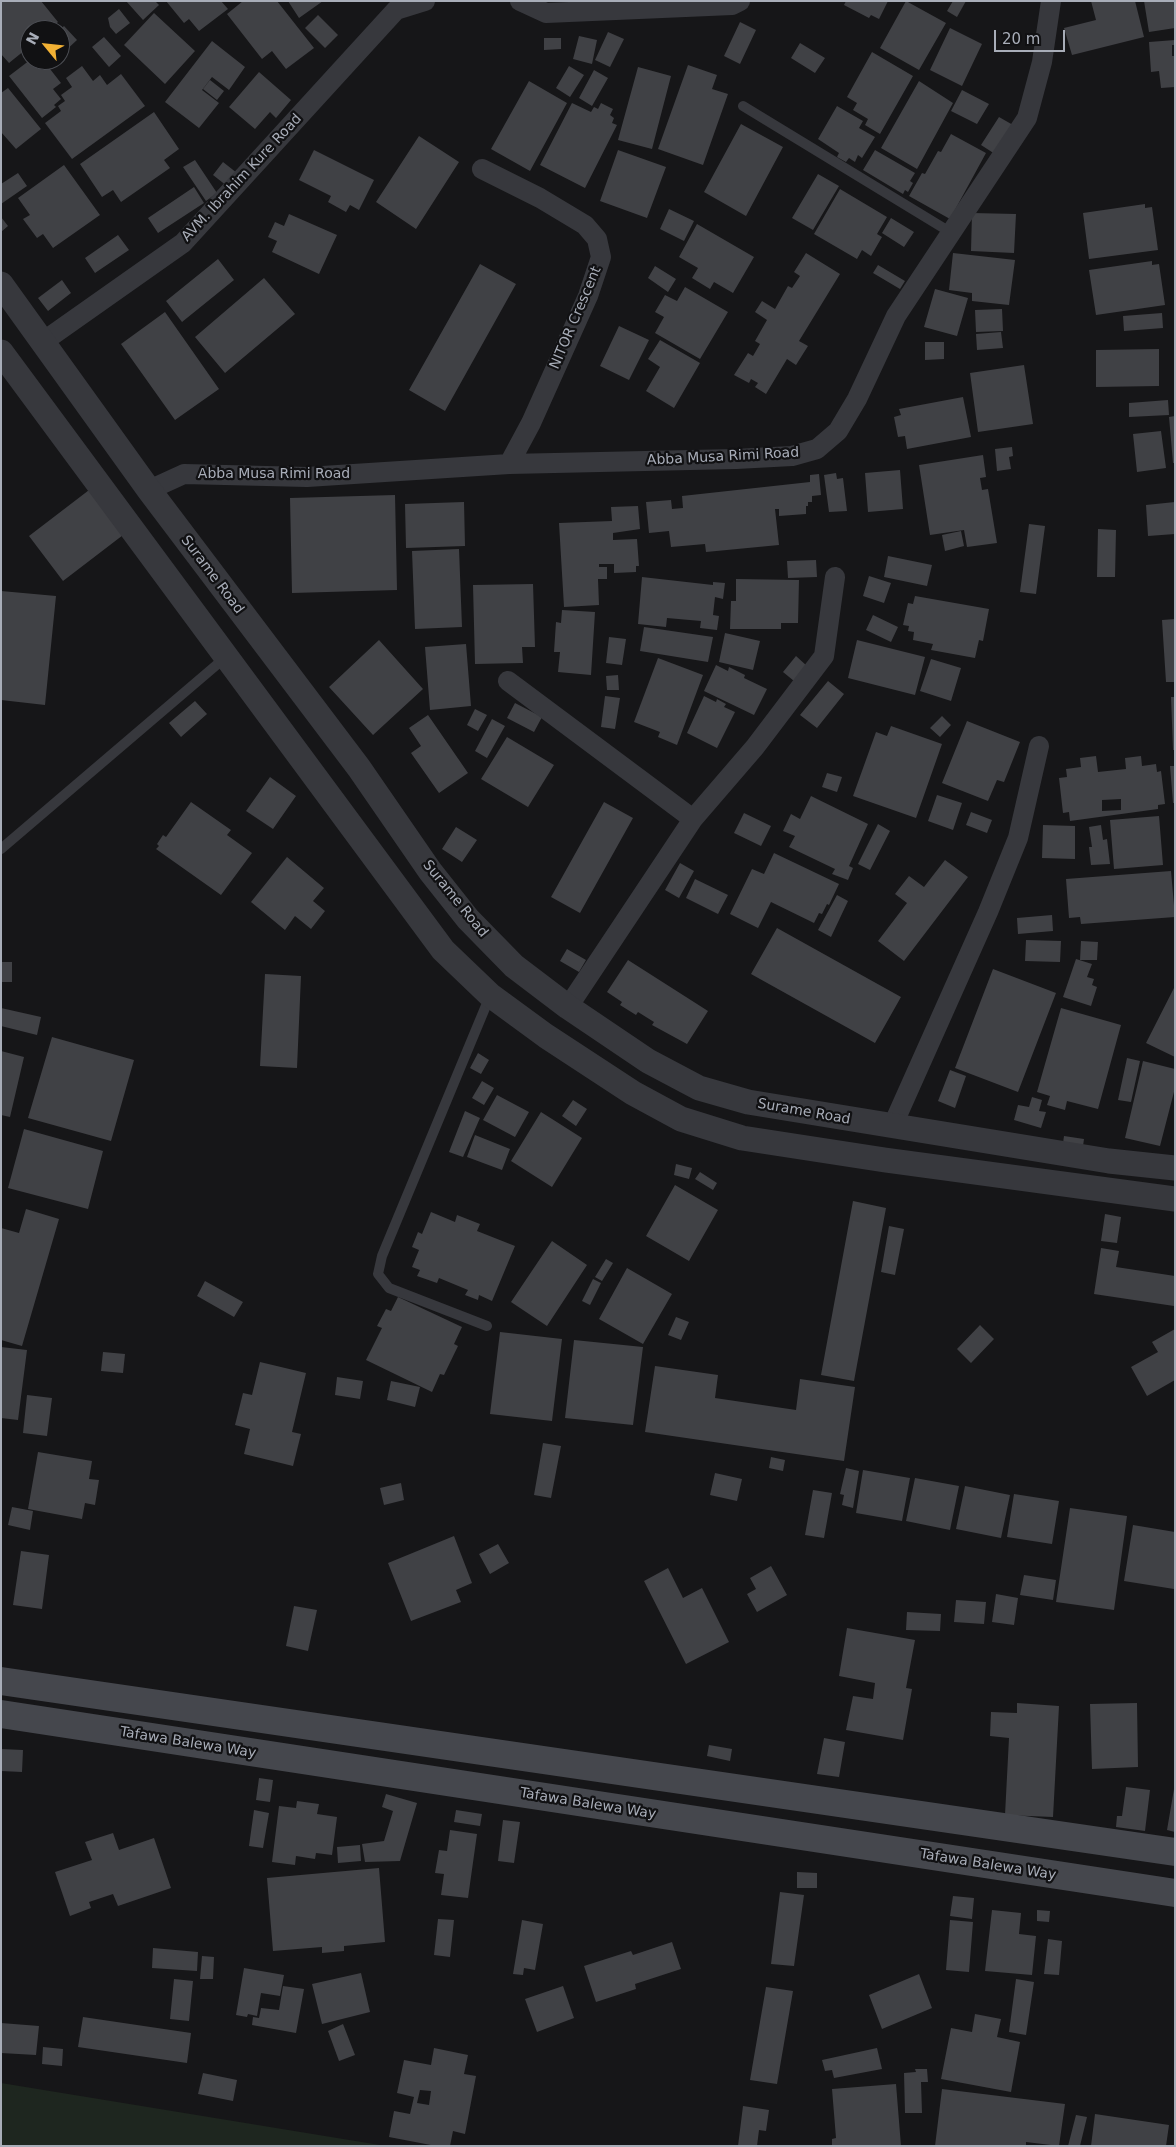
<!DOCTYPE html>
<style>
body{margin:0}
#map{position:relative;width:1176px;height:2147px;overflow:hidden;background:#161618;font-family:"DejaVu Sans",sans-serif}
canvas{display:block}
.frame{position:absolute;inset:0;border:2px solid #a8adb8;pointer-events:none}
.north{position:absolute;left:20px;top:20px;width:50px;height:50px;box-sizing:border-box;background:#111113;border:1px solid #4d4f55;border-radius:50%;rotate:298deg;font-size:14px;font-weight:700;line-height:20px;text-align:center;color:#a8adb8}
.north::after{content:'';display:block;margin:auto;width:18px;height:22px;background:#f2b134;clip-path:polygon(50% 0,100% 100%,50% 72%,0 100%)}
.scale{position:absolute;left:994px;top:30px;width:71px;height:22px;box-sizing:border-box;border:2px solid #a8adb8;border-top:0;padding-left:6px;font-size:15px;line-height:18px;white-space:nowrap;color:#a8adb8;-webkit-text-stroke:4px #111113;paint-order:stroke}
</style>
<div id="map">
<canvas width="1176" height="2147"></canvas>
<div class="frame"></div>
<div class="north">N</div>
<div class="scale">20 m</div>
</div>
<script>
const ctx = document.querySelector('canvas').getContext('2d');
ctx.lineJoin = 'round';
function fill(path, color) {
  ctx.fillStyle = color;
  ctx.fill(path, 'evenodd');
}
function stroke(path, color, width, dash) {
  ctx.strokeStyle = color;
  ctx.lineWidth = width;
  ctx.lineCap = dash ? 'butt' : 'round';
  ctx.setLineDash(dash || []);
  ctx.stroke(path);
}
function write(font, color, halo, rows, align = 'center') {
  ctx.font = font + ' "DejaVu Sans",sans-serif';
  ctx.lineWidth = 4.5;
  ctx.setLineDash([]);
  ctx.textBaseline = 'middle';
  ctx.strokeStyle = halo;
  ctx.fillStyle = color;
  for (const [text, x, y, turn = 0] of rows) {
    ctx.save();
    ctx.translate(x, y);
    ctx.rotate((+turn || 0) * Math.PI / 180);
    ctx.textAlign = isNaN(turn) ? turn : align;
    if (halo) ctx.strokeText(text, 0, 0);
    ctx.fillText(text, 0, 0);
    ctx.restore();
  }
}
const green = new Path2D(`
 M1 2083 386 2146H1Z`);
const building = new Path2D(`
 M1 1H41L58 22 49 30H30V46L9 63 1 54Z
 M126 1H155L159 5 143 20Z
 M166 1H221L228 9 199 31 189 19 184 23Z
 M243 1H277L314 48 286 69 272 51 262 59 227 14Z
 M288 1H323L299 18Z
 M846 1H888L879 19 871 15 869 18 844 5Z
 M906 1 946 23 919 70 880 48Z
 M953 1H966L957 17 947 11Z
 M1091 1H1135L1144 37 1072 55 1064 28 1096 20Z
 M1144 1H1175V28L1149 32Z
 M119 9 130 23 116 34 110 27 108 18Z
 M154 13 195 51 165 84 124 45Z
 M318 15 338 35 325 48 305 28Z
 M740 22 756 30 740 64 724 56Z
 M64 26 77 40 63 53 60 49V30Z
 M950 28 982 44 962 86 930 70Z
 M608 32 624 39 610 67 595 60Z
 M579 36 597 40 592 64 573 59Z
 M104 37 121 56 109 67 92 47Z
 M544 38H561V49L544 50Z
 M1175 40V45H1172V56H1175V87L1161 88 1159 71 1151 72 1149 42Z
 M212 41 245 67 229 90 212 77 202 90 219 103 199 128 165 102Z
 M800 43 825 58 815 73 791 58Z
 M872 52 913 76 880 134 865 125 868 119 853 110 857 103 847 97Z
 M30 60H43L61 83 53 89 61 99 54 105 56 107 42 118 9 76Z
 M688 65 717 75 712 89 728 94 703 165 658 149Z
 M82 66 93 81 100 75 107 85 121 74 145 106 72 159 45 123 61 111 58 106 65 101 61 95 72 87 66 78Z
 M569 66 584 75 570 97 556 88Z
 M638 67 671 76 652 149 618 140Z
 M594 70 608 78 592 106 579 98Z
 M259 72 291 100 276 118 270 112 255 129 229 107Z
 M210 80 224 91 217 100 203 89Z
 M529 81 567 103 530 171 491 149Z
 M919 81 953 103 917 169 881 148Z
 M8 88 41 129 16 149 1 132V93Z
 M962 90 989 104 977 124 951 111Z
 M572 103 591 112 594 107 598 109 601 103 613 109 610 115 614 118 612 123 617 125 585 188 540 165Z
 M837 106 863 121 859 128 875 137 862 158 858 155 855 162 849 158 846 162 837 157 839 153 818 139Z
 M154 112 179 149 164 160 170 168 121 202 113 190 102 197 80 164Z
 M999 117 1013 125 995 154 981 145Z
 M741 124 783 147 746 216 704 192Z
 M951 134 986 153 950 219 909 196 922 173 925 174 938 151 941 152Z
 M419 136 459 162 416 229 376 202Z
 M314 150 374 180 359 210 350 205 346 212 328 202 331 196 299 180Z
 M618 150 666 167 647 218 600 201Z
 M875 150 915 173 910 181 913 183 908 192 905 190 903 194 863 170Z
 M195 160 217 193 206 201 183 167Z
 M223 162 237 173 227 186 213 175Z
 M64 165 100 215 53 248 43 234 37 238 23 219 30 215 18 198Z
 M18 173 27 186 1 204V184Z
 M818 174 839 186 813 230 792 218Z
 M194 187 204 203 158 233 148 218Z
 M840 189 887 217 877 234 882 237 871 256 862 250 857 259 814 234Z
 M1145 204V208L1152 207 1158 250 1089 259 1083 213Z
 M669 209 694 221 684 241 660 229Z
 M972 213 1016 214 1014 253 971 251Z
 M289 214 337 235 319 274 272 252 277 241 268 237 275 222 284 226Z
 M1 217 8 226 1 232Z
 M891 218 914 232 904 247 882 233Z
 M697 224 754 257 733 293 714 282 710 289 692 278 698 268 679 257Z
 M118 235 129 250 95 273 85 258Z
 M806 253 840 274 799 341 808 346 796 365 787 359 766 394 755 387 758 383 751 379 749 383 734 375 748 353 753 356 760 344 755 341 767 320 755 312 762 301 775 309 788 286 792 288 800 276 794 272Z
 M953 253 1015 260 1009 305 972 301V293L949 290Z
 M218 259 234 280 182 322 166 301Z
 M1152 261V265L1159 264 1165 305 1096 315 1089 270Z
 M480 264 516 284 445 411 409 390Z
 M878 265 905 281 900 289 873 273Z
 M655 266 676 279 668 292 648 278Z
 M264 278 295 314 225 373 195 337Z
 M62 280 71 293 48 311 38 298Z
 M685 287 728 312 700 359 655 333 664 317 655 312 665 295 677 301Z
 M935 289 968 298 957 336 924 327Z
 M1002 309 1003 331 976 332 975 310Z
 M165 312 219 389 175 420 121 344Z
 M1162 313 1163 328 1124 331 1123 316Z
 M619 326 649 340 629 380 600 366Z
 M1001 332 1003 348 977 350 976 334Z
 M660 340 700 363 674 408 646 391 660 367 648 359Z
 M925 342H944V359L925 360Z
 M1159 349V386L1096 387V350Z
 M1024 365 1033 424 978 432 970 373Z
 M963 397 971 437 907 449 905 436 898 437 894 417 901 415 899 409Z
 M1168 400 1169 415 1129 417V403Z
 M1175 416V463H1173L1169 417Z
 M1161 431 1166 468 1137 472 1133 434Z
 M1012 447 1013 456 1009 457 1011 469 997 471 995 449Z
 M983 455 986 477 980 478 982 490 988 489 997 543 967 547 964 530 930 535 919 465Z
 M900 470 903 509 868 512 865 473Z
 M836 473 837 479 843 478 847 511 829 512 824 475Z
 M819 474 821 495 812 496V502H808V506H806V514L779 516V509H775L779 545 706 552 705 544 671 547 669 531 649 533 646 502 671 500 672 509 683 508 682 496 810 482V475Z
 M93 487 127 532 63 581 29 536Z
 M395 495 397 590 292 593 290 498Z
 M464 502 465 546 406 548 405 504Z
 M1175 502V534L1148 536 1146 505Z
 M638 506 640 529 613 533V540L637 539 639 566H636V572L614 573V564H599V567H607V579H598L599 605 564 607 559 523 612 521 611 507Z
 M1029 524 1045 526 1036 594 1020 592Z
 M1098 529 1116 530 1115 577H1097Z
 M961 531 964 546 945 551 942 535Z
 M459 549 462 627 415 629 412 551Z
 M888 556 932 565 927 586 884 577Z
 M816 560 817 577 788 578 787 561Z
 M869 576 891 583 884 603 863 596Z
 M642 577 713 585V582L725 583 723 599 715 597 713 615 719 616 717 630 700 628 701 621 667 618 666 627 638 624Z
 M736 579 799 580 798 623H781V629H730L731 601H736Z
 M533 584 535 647H522L523 663 475 664 473 585Z
 M1 591 56 596 45 705 1 700Z
 M915 596 989 609 983 641 979 640 975 658 931 650 933 644 913 640 914 632 908 631 909 626 903 625 908 603 913 604Z
 M562 610 595 612 591 675 558 672 560 652H554L556 622 561 623Z
 M873 615 898 627 891 642 866 630Z
 M1175 619V682H1166L1162 620Z
 M644 627 713 637 708 662 640 651Z
 M725 633 760 641 753 670 719 662Z
 M609 637 626 639 622 665 606 663Z
 M379 640 423 689 373 735 329 687Z
 M857 640 925 657 915 695 848 678Z
 M466 644 471 706 430 710 425 647Z
 M796 656 807 666 794 681 783 672Z
 M658 658 703 675 677 745 658 737 660 732 634 722Z
 M931 659 961 668 951 701 920 691Z
 M716 665 728 671 729 667 745 675 744 678 767 689 754 715 704 691Z
 M618 675 619 690H607L606 676Z
 M828 681 844 694 817 728 800 715Z
 M605 696 620 698 615 729 601 727Z
 M704 696 716 702 717 699 726 704 724 707 735 712 717 748 687 733Z
 M1171 697H1175V750H1173Z
 M195 701 207 714 181 737 169 723Z
 M515 703 542 717 534 732 507 718Z
 M475 709 487 715 478 731 467 725Z
 M428 715 468 773 439 793 411 753 421 746 409 728Z
 M942 716 951 725 940 737 930 728Z
 M492 719 505 726 487 758 475 751Z
 M967 721 1020 742 1004 782 997 780 988 801 942 783Z
 M891 726 942 744 916 818 853 796 876 732 887 736Z
 M507 737 554 765 528 807 481 779Z
 M1096 756 1098 772 1126 769 1125 758 1141 756 1142 766 1156 764 1157 772 1161 771 1165 804 1158 805V809L1070 821 1069 812 1063 813 1059 778 1067 777 1066 769 1081 767 1080 758ZM1121 799V810L1102 811V800Z
 M1170 766H1175V803H1173Z
 M827 773 842 777 837 792 822 787Z
 M270 777 296 796 273 829 246 811Z
 M937 795 962 803 953 830 928 821Z
 M811 796 868 824 849 866 853 868 848 880 832 874 835 869 789 847 795 836 783 831 791 814 800 819Z
 M191 802 231 830 227 835 252 853 221 895 156 849 159 846 157 844 163 835 166 837Z
 M604 802 633 818 580 913 551 897Z
 M971 812 992 820 987 833 966 825Z
 M744 813 771 826 761 846 734 833Z
 M1159 816 1163 865 1114 869 1110 820Z
 M878 824 890 831 870 870 858 864Z
 M1043 825 1075 826V859L1042 858Z
 M1101 825 1103 840 1107 839 1110 864 1091 865 1089 847H1092L1089 827Z
 M456 827 477 840 462 862 442 849Z
 M774 853 839 884 829 905 827 904 822 914 819 913 814 923 771 902 758 928 730 914 752 869 764 874Z
 M287 857 324 888 313 901 325 911 311 929 295 916 285 930 251 902Z
 M945 860 968 877 904 961 878 941 907 903 895 894 909 876 924 887Z
 M680 863 694 871 679 898 665 890Z
 M1171 871 1175 917 1081 924 1080 917 1069 918 1066 879Z
 M695 879 728 895 718 914 686 898Z
 M837 895 848 901 831 937 818 930Z
 M1052 915 1053 931 1018 934 1017 918Z
 M777 928 901 997 875 1043 751 974Z
 M1026 940 1061 941 1060 962 1025 961Z
 M1081 941 1098 942 1097 960H1080Z
 M567 949 586 960 579 972 560 961Z
 M1076 959 1092 964 1087 977 1094 979 1092 985 1097 987 1091 1006 1063 997Z
 M628 960 708 1011 687 1044 652 1025 654 1022 638 1012 636 1015 620 1005 622 1002 607 992Z
 M1 962H12V982H1Z
 M993 969 1056 993 1018 1092 955 1068Z
 M265 974 301 976 297 1068 260 1066Z
 M1175 986V1057L1146 1043Z
 M1 1008 41 1017 37 1035 1 1026Z
 M1061 1008 1121 1025 1098 1109 1067 1101 1065 1110 1047 1105 1050 1096 1037 1092Z
 M52 1037 134 1060 111 1141 28 1118Z
 M1 1051 24 1057 10 1117 1 1115Z
 M478 1053 489 1060 481 1074 470 1068Z
 M1127 1058 1140 1061 1131 1102 1118 1100Z
 M1143 1061 1175 1069V1088L1160 1146 1125 1138Z
 M950 1070 966 1076 955 1108 938 1101Z
 M482 1081 494 1088 484 1105 472 1098Z
 M497 1095 529 1112 515 1137 483 1120Z
 M1032 1097 1042 1100 1039 1111 1046 1112 1041 1128 1014 1120 1018 1105 1029 1107Z
 M573 1100 587 1109 576 1126 562 1116Z
 M465 1111 480 1118 463 1157 449 1152Z
 M541 1112 582 1138 552 1187 511 1161Z
 M24 1129 103 1151 88 1209 8 1188Z
 M475 1135 510 1149 502 1170 467 1157Z
 M1064 1136 1084 1139 1082 1153 1062 1150Z
 M676 1164 692 1168 689 1179 674 1175Z
 M700 1172 717 1183 713 1190 695 1179Z
 M675 1185 718 1210 689 1261 646 1236Z
 M853 1201 886 1208 854 1381 821 1375Z
 M26 1209 59 1219 22 1346 1 1340V1228L19 1233Z
 M431 1212 455 1222 457 1215 480 1224 477 1231 515 1246 492 1301 479 1295 478 1300 465 1295 468 1290 439 1278 437 1283 417 1276 420 1270 412 1267 419 1250 412 1247 418 1232 422 1234Z
 M1105 1214 1121 1217 1117 1243 1101 1241Z
 M889 1226 904 1229 895 1275 881 1272Z
 M552 1241 587 1265 547 1326 511 1302Z
 M1101 1248 1119 1251 1116 1267 1175 1276 1174 1306 1094 1294Z
 M606 1259 613 1263 602 1281 595 1277Z
 M627 1268 672 1294 643 1344 599 1319Z
 M593 1279 601 1283 590 1305 582 1301Z
 M205 1281 243 1302 234 1317 197 1296Z
 M398 1297 462 1327 454 1344 458 1346 444 1375 440 1374 432 1392 366 1360 382 1328 377 1326 386 1309 391 1311Z
 M676 1317 689 1322 681 1340 668 1335Z
 M980 1325 994 1339 971 1363 957 1349Z
 M1175 1329V1380L1147 1396 1131 1367 1158 1352 1152 1342Z
 M500 1332 562 1339 552 1421 490 1414Z
 M574 1340 643 1347 633 1425 565 1418Z
 M1 1347 27 1350 18 1420 1 1418Z
 M103 1352 125 1354 123 1373 101 1371Z
 M260 1362 306 1373 292 1432 301 1434 293 1466 244 1454 250 1429 235 1425 243 1393 252 1395Z
 M655 1366 718 1375 715 1398 796 1410 800 1379 855 1387 844 1461 645 1432Z
 M337 1377 363 1381 360 1399 335 1395Z
 M391 1381 420 1387 415 1407 387 1400Z
 M27 1395 52 1398 47 1436 23 1433Z
 M543 1443 561 1446 551 1498 534 1495Z
 M38 1452 92 1461 89 1479 99 1480 95 1505 85 1503 82 1519 28 1509Z
 M771 1457 785 1460 783 1471 769 1468Z
 M846 1468 859 1471 853 1508 842 1505 844 1495 840 1494Z
 M863 1470 910 1478 902 1521 856 1513Z
 M715 1473 742 1479 737 1501 710 1495Z
 M915 1478 959 1486 950 1530 906 1521Z
 M401 1483 404 1500 384 1505 380 1488Z
 M965 1486 1010 1495 1001 1538 956 1529Z
 M813 1490 832 1493 824 1538 805 1535Z
 M1014 1494 1059 1501 1052 1544 1007 1537Z
 M12 1507 33 1511 30 1530 8 1525Z
 M1070 1508 1127 1516 1114 1610 1056 1602Z
 M1133 1525 1175 1532 1174 1589 1124 1581Z
 M454 1536 472 1583 456 1590 461 1602 411 1621 388 1563Z
 M498 1544 509 1563 490 1574 479 1554Z
 M21 1551 49 1555 42 1609 13 1605Z
 M771 1566 787 1595 757 1612 747 1594 756 1589 750 1578Z
 M668 1568 683 1598 702 1588 729 1642 686 1664 644 1581Z
 M1024 1575 1056 1580 1053 1600 1020 1595Z
 M996 1594 1018 1598 1014 1625 992 1622Z
 M956 1600 986 1602 984 1624 954 1622Z
 M294 1606 317 1610 308 1651 286 1646Z
 M907 1612 941 1614 940 1631 906 1630Z
 M847 1628 915 1640 906 1688 912 1689 903 1740 846 1730 853 1696 873 1699 875 1683 839 1676Z
 M1017 1703 1059 1706 1053 1817 1005 1815 1009 1738 990 1736 991 1712 1017 1713Z
 M1137 1703 1138 1767 1092 1769 1090 1704Z
 M824 1738 845 1742 839 1777 817 1774Z
 M709 1745 732 1749 730 1761 707 1756Z
 M1 1749 23 1750 22 1772 1 1771Z
 M259 1778 273 1780 270 1802 256 1800Z
 M1126 1787 1150 1790 1145 1831 1116 1827 1117 1816H1122Z
 M1174 1789 1175 1790V1832L1167 1830Z
 M386 1794 417 1803 400 1861 365 1862 362 1844 384 1841 393 1811 382 1807Z
 M297 1801 319 1804 317 1814 337 1817 332 1855 316 1853 315 1859 296 1856 295 1865 272 1862 279 1806 296 1808Z
 M254 1810 269 1813 263 1848 249 1846Z
 M456 1810 482 1814 480 1826 454 1822Z
 M503 1820 520 1822 514 1863 498 1861Z
 M450 1830 477 1834 468 1898 441 1895 444 1874 435 1873 439 1850 447 1851Z
 M113 1833 119 1850 154 1838 171 1888 118 1906 113 1894 89 1902 91 1908 70 1916 55 1872 92 1860 85 1842Z
 M360 1845 361 1861 338 1863 337 1847Z
 M379 1868 385 1942 344 1946V1951L322 1953V1947L273 1951 267 1878Z
 M797 1872 817 1873V1888H797Z
 M780 1892 804 1895 794 1966 771 1964Z
 M953 1896 974 1898 972 1919 950 1916Z
 M992 1910 1021 1913 1019 1934 1036 1936 1032 1975 985 1971Z
 M1037 1910 1050 1911 1049 1922 1037 1921Z
 M438 1919 454 1920 450 1957 434 1955Z
 M522 1920 543 1924 535 1970 524 1968 523 1975 513 1974Z
 M950 1920 973 1922 969 1972 946 1970Z
 M1048 1939 1062 1941 1059 1975 1044 1974Z
 M672 1942 681 1969 635 1984 636 1989 596 2002 584 1966 631 1951 633 1955Z
 M153 1948 198 1952 197 1971 152 1968Z
 M202 1956 214 1957 213 1979H200Z
 M244 1968 284 1975 280 1996 261 1993 257 2016 248 2014 247 2017 236 2015Z
 M361 1973 370 2012 322 2024 312 1984Z
 M919 1974 932 2008 882 2029 869 1995Z
 M174 1979 193 1981 189 2021 170 2019Z
 M1016 1979 1034 1982 1026 2035 1009 2032Z
 M283 1986 304 1989 296 2033 252 2025 253 2017 259 2018 261 2008 279 2010Z
 M563 1986 574 2018 537 2032 525 1999Z
 M766 1987 793 1991 777 2084 750 2080Z
 M975 2014 1001 2019 997 2037 1020 2042 1011 2092 941 2079 951 2028 972 2032Z
 M83 2017 191 2033 187 2063 78 2047Z
 M1 2023 39 2026 36 2055 1 2053Z
 M343 2024 355 2055 339 2061 328 2031Z
 M43 2047 63 2049 62 2066 42 2064Z
 M434 2048 468 2055 464 2074 476 2076 465 2134 453 2131 450 2146H436L389 2137 394 2111 410 2114 414 2097 397 2093 404 2060 431 2065ZM420 2090 431 2091 429 2105 417 2103Z
 M877 2048 882 2069 834 2078 832 2070 825 2071 822 2060Z
 M915 2069H927L928 2082H921L922 2113H905L904 2073 916 2072Z
 M203 2073 237 2080 233 2101 198 2094Z
 M896 2084 901 2146H832V2139L836 2138 832 2089Z
 M942 2089 1065 2104 1059 2146 1026 2142V2146H935Z
 M743 2106 769 2110 766 2131 759 2130 757 2146H738Z
 M1095 2114 1169 2125 1166 2146H1091Z
 M1076 2115 1087 2117 1080 2146H1068Z`);
const service = new Path2D(`
 M743 106 950 232
 M1 849 227 656
 M487 1326 389 1288 378 1274 382 1256 490 996`);
const minor = new Path2D(`
 M520 1 546 13 732 5 740 1
 M482 169 540 198 585 225 597 239 601 257 588 296 531 423 509 464
 M44 341 183 243 396 10 425 1
 M149 490 184 474 307 477 509 464 736 459 792 456 817 449 838 431 857 399 896 316 1027 118 1042 62 1051 1
 M508 681 693 819
 M568 1007 693 819 755 747 824 656 835 577
 M892 1127 988 912 1018 838 1039 746`);
const tertiary = new Path2D(`
 M1 284 149 490 359 768 430 871 468 919 514 966 568 1007 648 1061 699 1088 748 1102 1109 1161 1175 1168
 M1 352 443 950 490 995 546 1036 633 1093 681 1119 742 1138 885 1160 1175 1199`);
const secondary = new Path2D(`
 M1 1681 1175 1852
 M1 1714 1175 1893`);
const streetNames = [
 ["AVM. Ibrahim Kure Road",242,178,-47],
 ["NITOR Crescent",576,318,-67],
 ["Abba Musa Rimi Road",723,457,-3],
 ["Abba Musa Rimi Road",274,474],
 ["Surame Road",212,575,53],
 ["Surame Road",455,899,51],
 ["Surame Road",804,1112,10],
 ["Tafawa Balewa Way",188,1743,9],
 ["Tafawa Balewa Way",588,1804,9],
 ["Tafawa Balewa Way",988,1865,9]
];
fill(green, '#1e261f');
fill(building, '#404145');
stroke(service, '#37383d', 10);
stroke(minor, '#37383d', 20);
stroke(tertiary, '#37383d', 25);
stroke(secondary, '#45474d', 28);
write('14px', '#a8adb8', '#111113', streetNames);
</script>
